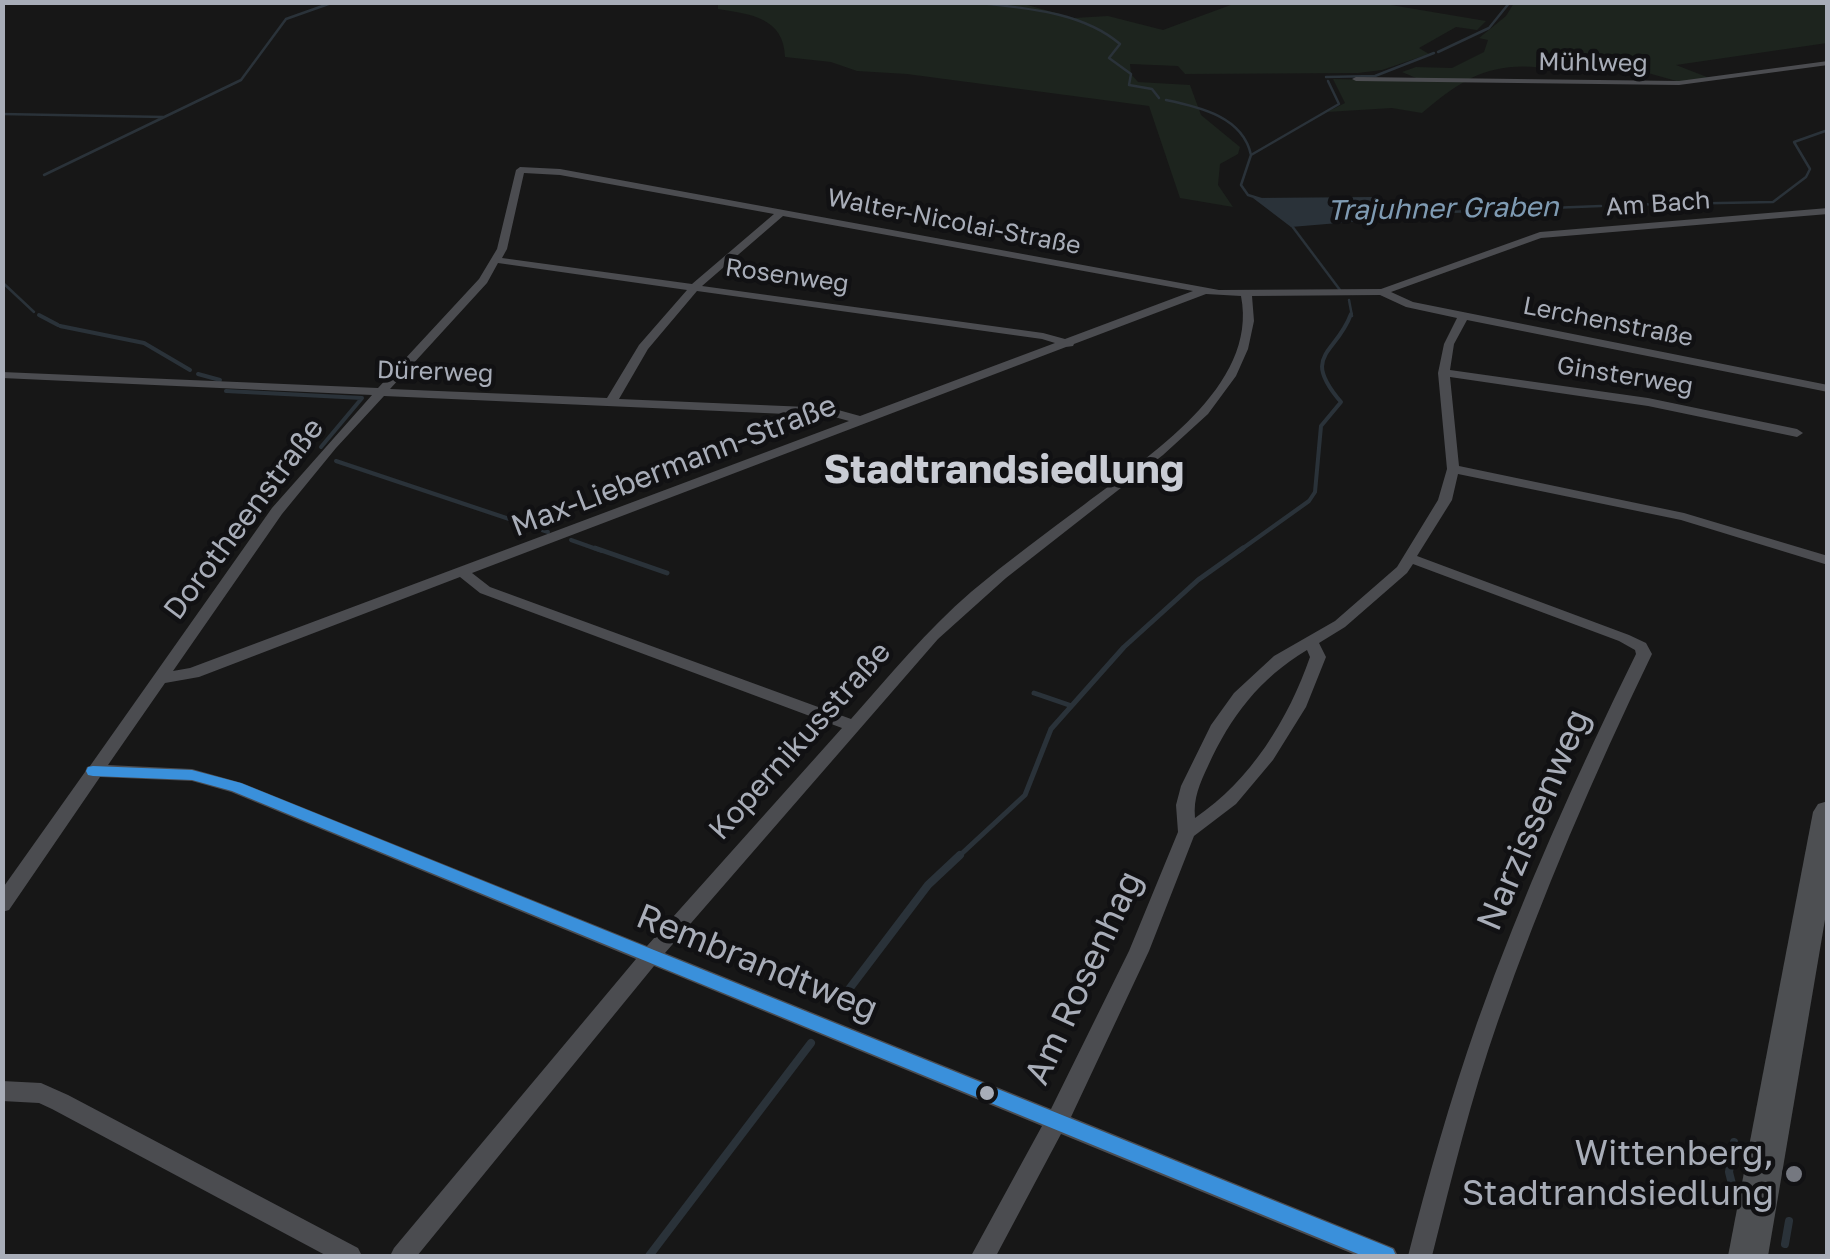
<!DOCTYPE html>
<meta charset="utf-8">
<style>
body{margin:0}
#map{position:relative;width:1830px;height:1259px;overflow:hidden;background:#171717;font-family:"Golos Text",sans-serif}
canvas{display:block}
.frame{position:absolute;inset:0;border:5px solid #a8adb8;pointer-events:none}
</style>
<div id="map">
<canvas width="1830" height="1259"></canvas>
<div class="frame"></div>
</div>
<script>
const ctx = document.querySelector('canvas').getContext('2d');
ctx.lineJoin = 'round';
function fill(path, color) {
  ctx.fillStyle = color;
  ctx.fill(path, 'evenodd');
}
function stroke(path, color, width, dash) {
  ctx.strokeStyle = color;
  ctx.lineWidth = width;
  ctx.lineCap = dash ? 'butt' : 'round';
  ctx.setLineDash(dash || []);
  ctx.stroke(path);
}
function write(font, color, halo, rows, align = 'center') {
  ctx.font = font + ' "Golos Text",sans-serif';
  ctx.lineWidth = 9;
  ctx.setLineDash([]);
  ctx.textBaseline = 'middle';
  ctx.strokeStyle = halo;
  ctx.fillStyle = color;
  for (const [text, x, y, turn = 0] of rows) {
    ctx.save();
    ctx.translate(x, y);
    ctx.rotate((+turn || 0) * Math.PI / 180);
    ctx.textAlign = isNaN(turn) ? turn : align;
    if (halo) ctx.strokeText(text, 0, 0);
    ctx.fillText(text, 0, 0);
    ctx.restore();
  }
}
const green = new Path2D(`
 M1236 3H1379L1486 21 1477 30 1456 27 1419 48 1429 54 1382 70 1358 73 1185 74 1178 66 1130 64 1131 74 1138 82 1190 85 1201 115 1240 147 1238 154 1220 164 1218 185 1233 207 1180 198 1149 106 907 74 857 71 831 62 785 57C784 18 751 14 718 9V3H1020L1074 18 1108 16 1163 30Z
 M1514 3H1827V43L1676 65 1712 79 1680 82 1591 57 1555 63 1562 65 1559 70C1498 59 1468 73 1422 113L1392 108 1327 112 1345 103 1333 79 1423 81 1402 72 1416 67 1452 68 1484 52 1488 40 1479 38 1506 16Z`);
const water = new Path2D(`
 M1375 197 1380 203 1370 206 1377 218H1398L1291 227 1253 198Z`);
const streamFar3 = new Path2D(`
 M970 2C1021 8 1080 10 1120 44L1109 58 1131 74 1129 85 1152 89 1159 98
 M1438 52 1489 28 1510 2
 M1326 77 1375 76 1434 53
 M1166 100C1200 107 1243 117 1251 155
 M2 114 164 117
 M44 175 241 80 286 19 334 2
 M1264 200 1248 195 1241 185 1251 155 1339 104 1328 81
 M1614 205 1773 202 1806 177 1810 169 1794 142 1828 130
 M1370 215 1601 206
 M1289 222 1340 290
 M2 282 34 312
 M1349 300 1352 316`);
const streamFar2 = new Path2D(`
 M39 315 58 325
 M60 326 144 343 190 370
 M198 374 220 380
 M226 391 362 398 321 447
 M336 461 548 532
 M571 540 602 551
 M1239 551 1309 501 1315 492 1321 426 1341 402C1300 354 1336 355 1351 314`);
const streamFar1 = new Path2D(`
 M595 548 667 573
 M1034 693 1069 705
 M957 858 1025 795 1051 729 1124 647 1198 580 1243 548`);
const stream = new Path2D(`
 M837 1005 928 885 960 855
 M1732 1184 1729 1172 1734 1142
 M1785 1244 1789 1221
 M649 1256 811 1043`);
const street = new Path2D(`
 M1828 61V65L1679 85 1356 81 1352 79 1356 77 1679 81Z
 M520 167 560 169 1219 290 1381 289 1540 232 1828 208V214L1541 238 1391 292 1413 302 1828 385V392L1467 320 1454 344 1450 370 1648 398 1797 429 1803 433 1797 437 1648 406 1450 377 1459 466 1684 513 1828 556V565L1681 520 1458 474 1452 500 1417 556 1629 635 1646 643 1652 654C1594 774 1542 895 1498 1021 1471 1098 1452 1177 1432 1256H1408C1428 1178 1450 1100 1477 1023 1522 896 1577 774 1636 654L1635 650 1619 641 1413 564 1407 573 1345 627 1319 643 1326 657 1306 707 1273 760 1236 804 1194 836 1149 951 1071 1117 1394 1248 1398 1256H1358L1061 1134 996 1256H971L1042 1126 654 966 417 1256H390L394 1248 636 959 231 792 192 781 100 777 9 910 2 912V889L85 772 87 767 90 766 272 508 372 395 2 378V372L378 388 479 279 497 249 516 170ZM524 173 560 175 774 214 692 284 502 258 507 249ZM783 216 1193 291 1065 339 1043 333 702 286ZM498 263 687 290 639 345 607 398 390 389 487 283ZM697 291 1042 339 1055 343 860 416 831 408 619 399 648 349ZM1206 294 1241 296C1259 387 1147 457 1085 504 1047 532 1008 561 971 592 927 630 890 675 851 719L490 587 472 573 1066 347 1073 346 1074 344ZM1380 295 1406 307 1457 318 1444 344 1438 373 1447 469 1438 500 1397 567 1335 621 1274 656 1234 693 1211 725 1181 786 1176 805 1178 832 1129 951 1051 1109 665 953 938 639 1006 578 1163 455 1208 414 1236 376 1248 349 1254 321 1252 296ZM384 396 831 416 849 421 190 668 173 671 282 514 336 448ZM460 577 480 593 842 728 647 946 242 783 192 769 108 765 165 683 199 677ZM1307 650 1310 657C1288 720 1251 780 1195 818 1193 798 1200 783 1208 766 1231 716 1259 679 1307 650Z
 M2 1081 41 1083 68 1095 358 1248 362 1256H327L52 1109 39 1103 2 1101Z`);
const primary = new Path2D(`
 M1828 801V902L1768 1256H1728L1813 812 1818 804Z`);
const bus1 = new Path2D(`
 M93 766 192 770 241 783 1386 1246 1393 1249 1396 1256H1363L232 791 192 780 93 776 88 775 86 771 88 767Z`);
const markers = [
 [987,1093,9,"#a8adb8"],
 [1794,1174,10,"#757880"]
];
const farStreetnames = [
 ["Mühlweg",1593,63,1],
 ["Am Bach",1658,204,-4],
 ["Walter-Nicolai-Straße",954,222,11],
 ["Rosenweg",787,276,8],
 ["Lerchenstraße",1608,322,11],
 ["Dürerweg",435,372,2],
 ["Ginsterweg",1625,376,9]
];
const farWaternames = [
 ["Trajuhner Graben",1443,209,-1]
];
const streetNames = [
 ["Max-Liebermann-Straße",674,466,-21],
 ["Dorotheenstraße",244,519,-53],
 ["Kopernikusstraße",800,741,-48]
];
const nearStreetnames = [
 ["Narzissenweg",1534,820,-67],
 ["Rembrandtweg",757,963,22],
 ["Am Rosenhag",1084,978,-65]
];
const nearPoinames = [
 ["Wittenberg,",1774,1154],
 ["Stadtrandsiedlung",1774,1194]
];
const districtNames = [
 ["Stadtrandsiedlung",1004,470]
];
fill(green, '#1d241e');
fill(water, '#2a3239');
stroke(streamFar3, '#2a3239', 2.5);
stroke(streamFar2, '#2a3239', 4);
stroke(streamFar1, '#2a3239', 5);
stroke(stream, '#2a3239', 8);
fill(street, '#4b4c50');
fill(primary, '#4d4f52');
fill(bus1, '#3a90db');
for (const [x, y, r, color] of markers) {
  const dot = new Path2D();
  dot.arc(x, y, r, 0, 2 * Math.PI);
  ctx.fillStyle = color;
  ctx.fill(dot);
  stroke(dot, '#111113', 4);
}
write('25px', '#a8adb8', '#111113', farStreetnames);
write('italic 28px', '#7f9bb3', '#111113', farWaternames);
write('30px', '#a8adb8', '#111113', streetNames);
write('35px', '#a8adb8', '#111113', nearStreetnames);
write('35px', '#a8adb8', '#111113', nearPoinames, 'right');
write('bold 40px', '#c9ccd4', '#111113', districtNames);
</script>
